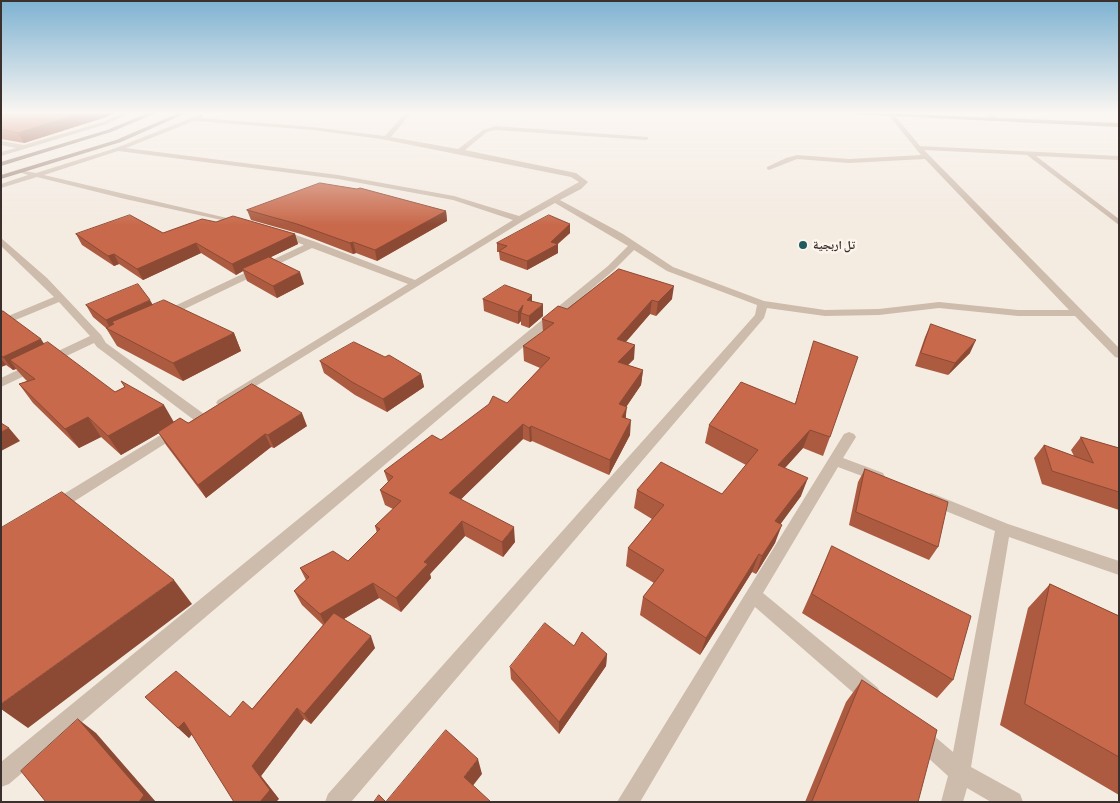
<!DOCTYPE html>
<meta charset="utf-8">
<style>
body{margin:0}
#map{position:relative;width:1120px;height:803px;overflow:hidden;background:#f4ebe1;font-family:"Asap Condensed",sans-serif}
canvas{display:block}
.frame{position:absolute;inset:0;border:2px solid #3b302b;pointer-events:none}
</style>
<div id="map">
<canvas width="1120" height="803"></canvas>
<div class="frame"></div>
</div>
<script>
const ctx = document.querySelector('canvas').getContext('2d');
ctx.lineJoin = 'round';
function fill(path, color) {
  ctx.fillStyle = color;
  ctx.fill(path, 'evenodd');
}
function stroke(path, color, width, dash) {
  ctx.strokeStyle = color;
  ctx.lineWidth = width;
  ctx.lineCap = dash ? 'butt' : 'round';
  ctx.setLineDash(dash || []);
  ctx.stroke(path);
}
function write(font, color, halo, rows, align = 'center') {
  ctx.font = font + ' "Asap Condensed","Noto Naskh Arabic",sans-serif';
  ctx.lineWidth = 5;
  ctx.setLineDash([]);
  ctx.textBaseline = 'middle';
  ctx.strokeStyle = halo;
  ctx.fillStyle = color;
  for (const [text, x, y, turn = 0] of rows) {
    ctx.save();
    ctx.translate(x, y);
    ctx.rotate((+turn || 0) * Math.PI / 180);
    ctx.textAlign = isNaN(turn) ? turn : align;
    if (halo) ctx.strokeText(text, 0, 0);
    ctx.fillText(text, 0, 0);
    ctx.restore();
  }
}
const street = new Path2D(`
 M124 112H133L107 124 1 156V152L16 148 1 145V141L24 145 103 122Z
 M406 112H412L391 137 458 149 483 130 495 126 648 137V139L646 140 495 130 487 132 465 150 576 173 588 182 581 189 560 200 623 234 673 267 764 301 825 310 879 309 939 302 1018 310H1069L925 159 849 163 797 159 769 170 767 169V167L786 158 797 155 849 159 921 155 886 112H892L920 146 1119 156V160L1036 156 1119 219V225L1027 155 924 150 1119 348V358L1115 357 1075 316H1018L939 308 879 315 825 316 767 308 764 318 351 802H325L328 794 755 315 757 305 667 271 634 250 614 270 9 784 1 787V762L608 266 628 246 555 203 523 221 222 407 216 403 218 400 408 284 312 248 170 316H162L161 314 162 312 304 245 278 235V231H284L316 242 415 280 513 220 453 200 338 179 118 151 44 175 244 222 240 224 125 199 37 177 1 188V184L28 175 19 172V170L36 173 116 148 201 114 204 116 202 118 313 127 385 136ZM194 121 313 130 381 139 571 177 579 182 519 216 454 196 338 175 126 148Z
 M982 112H989L1000 120 995 121Z
 M1 238 47 278 101 335 106 343 204 414 205 417 204 420H194L97 347 94 343 1 387V378L90 336 59 302 1 326V319L54 297 1 246Z
 M177 425 182 427 184 430 182 433 59 511 54 513 49 511 47 507 49 503Z
 M849 432 854 434 856 437 843 458 883 473 885 477 883 481 878 482 838 467 763 593 878 688 881 695 878 702 871 705 864 702 755 607 640 802H617L844 434Z
 M931 493 1008 524 1119 561V575L1009 537 971 767 1020 794 1023 802H991L967 788 963 802H941L948 776 913 744 910 737 913 730 920 727 927 730 953 752 995 531 926 503 924 499 926 495Z`);
const secondary = new Path2D(`
 M150 112H159L111 132 1 166V162L107 130Z
 M181 112H189L121 142 1 179V175L116 140Z
 M808 112H861L1119 123V127Z`);
const wall = new Path2D(`
 M1 112H117L106 117 24 143 1 139Z
 M247 210 446 211 447 221 377 261 356 253 353 254 301 234 251 220Z
 M216 222 295 234 298 244 271 257 304 284 277 298 247 281 243 271 236 275 201 253 143 280 119 264 114 266 82 245 76 234 163 233Z
 M570 224V233L558 244V253L527 270 500 260 499 252H497V243Z
 M619 269 672 299 656 316 650 314 626 342 634 359 628 365 643 370 641 385 626 407V418L630 435 609 475 532 441 530 442 523 439 461 499 515 542 503 557 465 536 430 574 431 578 401 612 379 598 344 619 375 648 311 724 304 719 261 776 279 799 192 734 189 738 145 697 230 717 252 709 323 625 302 605 294 591 306 580 300 568 348 561 377 533 375 526 393 509 385 505 380 490 388 482 384 471 507 403 540 368 524 361 523 346 543 332 542 319 567 309Z
 M532 295V301L543 316 529 328 521 325V321L518 324 484 311 483 299Z
 M86 305H153L234 333 241 351 183 381 117 346 106 328 93 317Z
 M1 311 44 344 115 392 125 387 121 381 174 422 307 426 274 448 271 447 206 498 166 445 159 433 121 455 101 437 79 448 33 403 19 384 27 381 24 378 16 369 13 370 6 365 1 367Z
 M931 324 970 353 948 375 915 366 925 337Z
 M814 341 830 437 823 456 803 448 785 468 801 496 780 524 775 543 756 574 752 572 700 655 640 615 643 597 654 583 626 566 628 548 652 519 634 508 637 490 722 494 746 465 705 443 709 425 795 404Z
 M385 357 421 374 424 387 387 412 355 395 324 373 320 361Z
 M1081 437 1119 448V510L1042 484 1034 458 1044 445 1074 456 1071 450Z
 M865 469 938 547 929 560 849 525 858 482Z
 M832 546 953 680 937 698 802 613 823 566Z
 M1050 584 1119 616V795L1000 725 1028 608Z
 M574 646 607 654 606 666 559 734 511 679 510 667Z
 M862 680 918 802H805L846 702Z`);
const shadedWall = new Path2D(`
 M84 112H117L106 117 24 143 18 133Z
 M446 211 447 221 377 261 375 250Z
 M570 224V233L557 244H558V253L527 270V261L551 242Z
 M295 234 298 244 244 270 242 269 243 271 236 275 232 264Z
 M353 242 356 253 353 254 350 243Z
 M196 243 201 253 143 280 137 269Z
 M114 254 119 264 114 266 108 256Z
 M300 272 304 284 277 298 273 286Z
 M674 286 672 299 656 316 658 302Z
 M532 295V307L527 300Z
 M150 300 157 312 114 324 112 322 117 331 111 330 106 320Z
 M652 300 650 314 616 353 617 339Z
 M543 304V316L529 328V316Z
 M523 305 521 313V321L518 324V312Z
 M234 333 241 351 183 381 173 363Z
 M41 339 50 353 10 360 16 369 13 370 3 357Z
 M976 340 970 353 948 375 955 363Z
 M635 345 634 359 617 376 618 362Z
 M1 359 6 365 1 367Z
 M643 370 641 385 618 419 619 404Z
 M421 374 424 387 387 412 383 399Z
 M164 405 175 424 121 455 108 436Z
 M627 407 625 422 622 417Z
 M302 413 307 426 274 448 268 435Z
 M88 417 101 437 79 448 65 429Z
 M631 420 630 435 609 475 610 460Z
 M523 424V439L452 508 449 493Z
 M531 426 532 441 530 442 529 428Z
 M9 428 20 441 1 451V432Z
 M810 430 803 448 771 483 778 465Z
 M265 434 271 447 206 498 198 485Z
 M808 478 801 496 769 540 775 521Z
 M462 521 465 536 430 574 431 578 401 612 396 598 424 562Z
 M782 525 775 543 756 574 762 556Z
 M514 527 515 542 503 557 502 542Z
 M759 554 752 572 700 655 706 638Z
 M174 580 192 604 28 728 1 709V704Z
 M373 583 379 598 327 629 320 614Z
 M371 636 375 648 311 724 304 714Z
 M607 654 606 666 559 734V722Z
 M297 708 304 719 261 776 279 799 276 802H260L252 766Z
 M78 719 96 733 156 802H139Z
 M184 722 194 732 189 738 178 728Z
 M478 759 482 774 468 792 464 777Z`);
const building = new Path2D(`
 M4 112H84L18 133 1 129V113Z
 M320 183 357 189 360 188 446 211 375 250 353 242 350 243 297 224 247 210Z
 M130 215 163 233 202 219 216 222 233 216 295 234 232 264 196 243 137 269 114 254 108 256 76 234Z
 M549 215 570 224 551 242 558 244 527 261 499 251 507 246 497 243Z
 M269 257 300 272 273 286 242 269Z
 M619 269 674 286 658 302 652 300 617 339 635 345 618 362 643 370 619 404 627 407 622 417 631 420 610 460 531 426 529 428 523 424 449 493 514 527 502 542 462 521 424 562 428 564 396 598 373 583 320 614 294 591 309 577 300 568 333 551 348 561 380 529 375 526 401 501 380 490 393 477 384 471 432 435 441 440 489 404 493 396 507 403 550 358 523 346 554 323 542 319 558 306 567 309Z
 M138 284 150 300 106 320 86 305Z
 M505 285 532 295 527 300 543 304 529 316 521 313 523 305 518 312 483 299Z
 M164 300 234 333 173 363 106 328 114 324 112 322Z
 M1 311H3L41 339 3 357 1 356Z
 M931 324 976 340 955 363 921 353Z
 M814 341 858 357 830 437 810 430 778 465 808 478 775 521 782 525 762 556 759 554 706 638 643 597 664 570 628 548 664 505 637 490 661 462 722 494 758 450 709 425 741 382 795 404Z
 M48 342 115 392 125 387 121 381 164 405 108 436 88 417 65 429 19 384 35 379 10 360Z
 M354 342 385 357 389 355 421 374 383 399 352 382 320 361Z
 M252 384 302 413 268 435 265 434 198 485 158 432 180 418 188 423Z
 M1 423 9 428 1 432Z
 M1081 437 1119 448V492L1052 471 1044 445 1093 463Z
 M865 469 948 502 938 547 856 512Z
 M62 492 174 580 1 704V528Z
 M832 546 971 616 953 680 812 594Z
 M1050 584 1119 616V757L1025 704Z
 M334 613 371 636 304 714 297 708 252 766 270 790 260 802H234L184 722 178 728 145 697 176 671 230 717 243 701 252 709Z
 M545 623 574 646 582 632 607 654 559 722 510 667Z
 M862 680 937 730 918 802H812Z
 M78 719 144 795 139 802H46L21 771Z
 M446 730 478 759 464 777 491 802H386Z
 M379 795 386 802H374Z`);
const markers = [
 [803,245,5,"#1f5a5e"]
];
const farPoinames = [
 ["تل اربجية",813,245]
];
fill(street, '#cdbbac');
fill(secondary, '#a18a7d');
fill(wall, '#ac5a40');
fill(shadedWall, '#8c4a34');
fill(building, '#c8694b');
stroke(building, '#8c4a34', 1);
const sky = ctx.createLinearGradient(0, 0, 0, 225);
sky.addColorStop(0, '#7eb2d2');
sky.addColorStop(0.5, '#faf6f2');
sky.addColorStop(1, '#faf6f200');
ctx.fillStyle = sky;
ctx.fillRect(0, 0, 1120, 225);
for (const [x, y, r, color] of markers) {
  const dot = new Path2D();
  dot.arc(x, y, r, 0, 2 * Math.PI);
  ctx.fillStyle = color;
  ctx.fill(dot);
  stroke(dot, '#fbf5ee', 2);
}
write('bold 12px', '#3b302b', '#fbf5ee', farPoinames, 'left');
</script>
